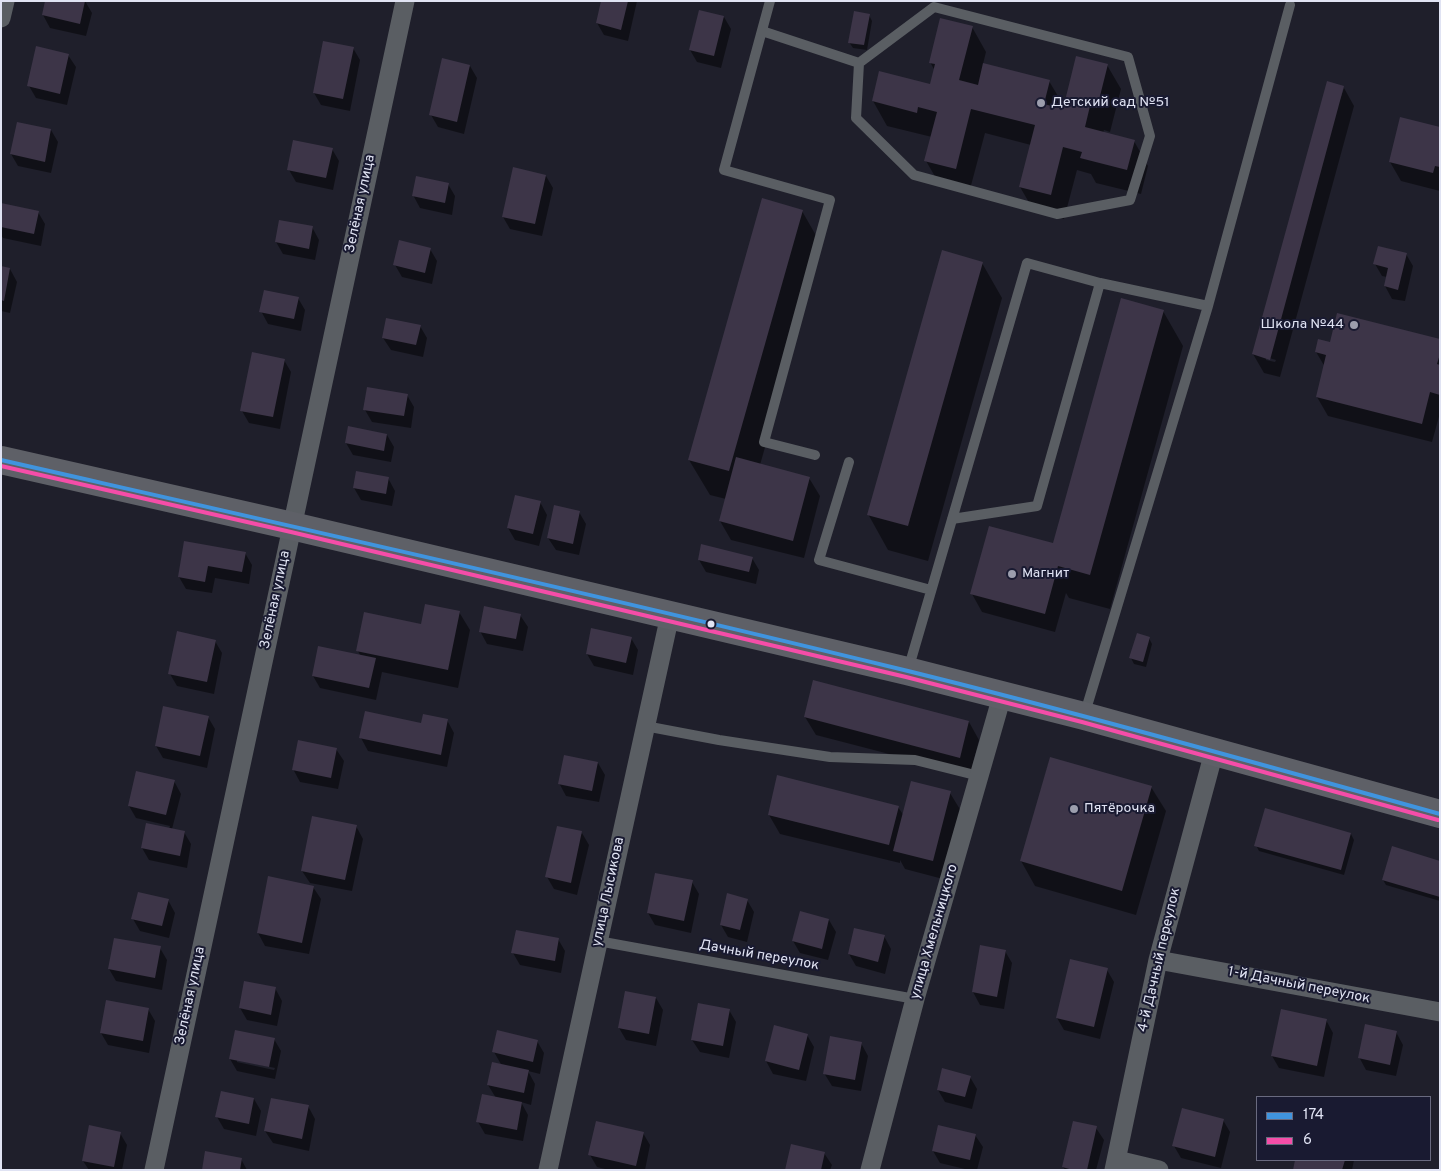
<!DOCTYPE html>
<meta charset="utf-8">
<style>
body{margin:0}
#map{position:relative;width:1441px;height:1171px;overflow:hidden;background:#1f1f2b;font-family:Overpass,sans-serif}
canvas{display:block}
.frame{position:absolute;inset:0;border:2px solid #e0e3f3;pointer-events:none}
.legend{position:absolute;left:1256px;top:1096px;width:175px;height:65px;box-sizing:border-box;background:#191a31;border:1px solid #696a7f;margin:0;padding:6px 9px;list-style:none;font-size:15px;color:#e0e3f3}
.legend li{display:flex;align-items:center;gap:10px;height:25px}
.legend b{width:25px;border:1px solid #696a7f}
</style>
<div id="map">
<canvas width="1441" height="1171"></canvas>
<div class="frame"></div>
<ul class="legend">
<li><b style="height:6px;background:#4094de"></b>174</li>
<li><b style="height:6px;background:#f54da8"></b>6</li>
</ul>
</div>
<script>
const ctx = document.querySelector('canvas').getContext('2d');
ctx.lineJoin = 'round';
function fill(path, color) {
  ctx.fillStyle = color;
  ctx.fill(path, 'evenodd');
}
function stroke(path, color, width, dash) {
  ctx.strokeStyle = color;
  ctx.lineWidth = width;
  ctx.lineCap = dash ? 'butt' : 'round';
  ctx.setLineDash(dash || []);
  ctx.stroke(path);
}
function write(font, color, halo, rows, align = 'center') {
  ctx.font = font + ' Overpass,sans-serif';
  ctx.lineWidth = 4;
  ctx.setLineDash([]);
  ctx.textBaseline = 'middle';
  ctx.strokeStyle = halo;
  ctx.fillStyle = color;
  for (const [text, x, y, turn = 0] of rows) {
    ctx.save();
    ctx.translate(x, y);
    ctx.rotate((+turn || 0) * Math.PI / 180);
    ctx.textAlign = isNaN(turn) ? turn : align;
    if (halo) ctx.strokeText(text, 0, 0);
    ctx.fillText(text, 0, 0);
    ctx.restore();
  }
}
const shadow = new Path2D(`
 M46 1H85L92 13 86 36 50 28 43 15Z
 M603 1H637L628 41 604 35 597 23Z
 M869 15 872 21 867 50 853 48 849 42Z
 M724 17 731 29 721 68 697 62 690 50Z
 M972 27 986 52 983 64 1049 81 1065 108 1107 65 1121 89 1110 132 1104 130 1103 133 1134 141 1148 166 1141 194 1096 183 1091 174 1077 170 1064 219 1034 211 1020 187 1031 145 985 133 969 193 940 185 926 161 932 137 887 126 873 101 931 85 935 71 930 62Z
 M353 48 360 60 350 111 321 105 314 93Z
 M68 55 76 67 67 105 36 98 29 86Z
 M470 66 477 78 464 134 438 127 431 115Z
 M1344 88 1354 106 1280 377 1264 373 1253 354ZM1266 357 1276 360 1275 362 1266 360Z
 M1440 128V191L1401 181 1390 162Z
 M51 130 58 142 51 173 18 166 11 154Z
 M332 149 339 161 333 190 296 182 289 170Z
 M546 176 553 188 542 236 510 229 503 217Z
 M448 184 455 196 452 215 420 208 413 195Z
 M1 205 38 212 45 224 41 246 3 238 1 235Z
 M802 211 822 246 760 465 809 478 820 496 804 558 731 540 720 521 726 499 710 495 689 460Z
 M312 227 319 240 315 260 283 254 276 242Z
 M430 249 437 261 432 284 402 277 395 265Z
 M1406 254 1413 266 1405 301 1392 299 1385 286 1387 277 1382 276 1375 264Z
 M982 263 1002 298 928 561 888 550 868 514Z
 M1 268 10 269 17 282 10 313 1 311Z
 M298 298 305 310 301 331 268 324 261 311Z
 M1163 311 1183 346 1110 609 1069 598 1066 593 1055 632 982 612 972 594 1054 545Z
 M420 326 427 338 423 357 391 350 383 338Z
 M1440 340V413L1432 442 1328 416 1317 397 1325 367 1316 352 1331 343Z
 M284 360 291 372 280 429 249 423 242 411Z
 M407 395 414 407 411 428 372 422 365 410Z
 M387 435 394 447 391 462 353 455 346 443Z
 M388 478 395 491 392 506 361 500 354 488Z
 M540 502 547 515 539 546 515 540 508 528Z
 M579 512 586 524 579 555 556 550 548 538Z
 M185 542 245 553 252 565 249 584 215 578 212 593 186 589 179 577Z
 M752 558 759 570 756 584 706 572 699 560Z
 M459 612 470 630 458 688 382 672 376 700 320 688 313 676 361 657 358 651Z
 M520 615 528 627 523 651 487 644 480 631Z
 M631 638 638 650 633 675 594 666 587 654Z
 M1149 638 1152 644 1146 667 1134 664 1131 658Z
 M215 641 222 653 214 694 177 686 170 674Z
 M208 717 215 729 207 768 163 758 156 746Z
 M805 717 969 722 979 740 970 775 816 735Z
 M447 720 454 733 447 767 368 751 361 738Z
 M336 749 344 761 338 789 300 782 293 769Z
 M1050 758 1151 787 1166 811 1136 915 1035 886 1021 861Z
 M598 763 605 775 599 802 566 796 559 783Z
 M174 781 181 794 172 829 184 832 191 844 187 868 149 860 142 848 169 829 170 826 136 818 129 806Z
 M950 793 961 811 943 879 905 869 900 860V863L780 834 769 815 898 807 904 816Z
 M356 826 363 839 352 891 310 883 302 871Z
 M582 833 589 845 577 895 554 889 547 877Z
 M1351 834 1354 840 1344 875 1259 851 1256 845Z
 M1440 862V901L1386 885 1383 880Z
 M269 878 313 887 321 899 309 954 265 946 258 933Z
 M692 882 699 894 691 933 655 925 648 913Z
 M168 900 175 913 169 938 140 931 133 919Z
 M747 900 754 912 747 942 728 937 721 925Z
 M829 920 836 932 828 960 800 953 793 941Z
 M884 936 891 949 885 974 856 966 849 954Z
 M558 939 565 951 561 973 520 965 513 953Z
 M981 946 1005 951 1012 963 1004 1009 980 1005 973 992Z
 M160 948 167 960 162 990 116 981 109 969Z
 M1107 970 1114 982 1100 1039 1064 1030 1057 1018Z
 M275 988 282 1001 277 1026 247 1020 240 1008Z
 M656 998 663 1010 656 1046 626 1040 619 1028Z
 M107 1002 148 1009 155 1021 149 1053 108 1045 101 1033Z
 M729 1010 736 1022 729 1058 700 1052 692 1040Z
 M1326 1020 1333 1033 1324 1077 1279 1068 1272 1056Z
 M1396 1032 1403 1045 1396 1076 1366 1070 1359 1057Z
 M807 1035 814 1047 806 1081 773 1074 766 1061Z
 M274 1039 281 1051 275 1079 237 1071 230 1059ZM237 1060 275 1068 274 1070 237 1062Z
 M537 1041 544 1053 540 1074 528 1071 535 1084 531 1105 521 1102 528 1115 523 1141 485 1134 478 1122 496 1098 488 1085 502 1066 494 1052Z
 M861 1043 868 1056 861 1091 832 1086 824 1073Z
 M970 1077 977 1089 972 1109 945 1102 938 1090Z
 M254 1099 261 1111 256 1136 224 1129 217 1117Z
 M308 1106 315 1119 309 1151 273 1143 265 1131Z
 M1223 1120 1230 1132 1221 1168 1181 1158 1174 1146Z
 M1096 1128 1104 1140 1096 1170H1065L1063 1167Z
 M120 1133 127 1145 122 1170H89L83 1161Z
 M643 1133 650 1145 645 1170H609L597 1167 590 1155Z
 M975 1135 983 1147 977 1170H969L940 1163 933 1151Z
 M824 1153 832 1165 830 1170H786Z
 M241 1159 247 1170H203Z
 M1296 1160H1354L1352 1170H1294Z`);
const building = new Path2D(`
 M45 1H85L80 24 42 15Z
 M601 1H628L621 30 596 23Z
 M699 10 724 16 714 56 689 50Z
 M854 11 870 14 864 45 848 43Z
 M940 18 973 26 959 80 978 85 983 63 1050 80 1044 104 1063 109 1076 56 1108 64 1097 108 1090 106 1085 127 1135 140 1127 170 1080 158 1082 152 1063 147 1051 195 1019 187 1035 125 971 109 956 169 924 161 937 112 918 107 917 113 872 101 879 71 930 84 935 64 929 63Z
 M323 41 354 47 343 99 313 93Z
 M36 46 69 54 60 94 27 86Z
 M442 58 470 65 457 122 429 115Z
 M1327 81 1344 86 1270 360 1252 354Z
 M1400 117 1440 127V167L1435 166 1433 173 1389 162Z
 M17 122 51 129 45 162 10 154Z
 M293 140 333 148 326 178 287 170Z
 M513 167 546 175 535 224 502 217Z
 M416 176 449 183 445 203 412 196Z
 M762 198 803 210 729 471 688 460Z
 M1 203 39 211 34 234 1 227Z
 M279 220 313 226 309 249 275 242Z
 M399 240 431 248 425 273 393 265Z
 M1378 246 1407 253 1398 290 1384 286 1388 268 1373 264Z
 M942 250 983 262 908 526 867 515Z
 M1 266 10 268 4 301 1 300Z
 M264 290 299 297 294 319 259 312Z
 M1121 298 1164 310 1090 575 1058 566 1045 614 970 594 989 526 1053 543Z
 M1337 313 1440 339V354L1437 364 1440 365V395L1430 392 1422 424 1316 397 1326 355 1315 352 1318 339 1330 342Z
 M386 318 421 325 416 345 382 338Z
 M252 352 285 359 273 417 240 411Z
 M367 387 408 394 404 416 363 410Z
 M348 426 387 434 384 451 345 443Z
 M736 457 810 477 793 541 719 521Z
 M356 471 389 477 386 494 353 488Z
 M515 495 541 501 533 534 507 528Z
 M554 505 580 511 573 544 547 538Z
 M184 541 246 552 242 572 208 566 205 582 178 577Z
 M701 544 753 557 749 572 698 560Z
 M425 604 460 611 448 670 356 651 364 612 421 624Z
 M484 606 521 614 516 639 479 632Z
 M591 628 632 637 626 663 586 654Z
 M177 631 216 640 207 682 168 674Z
 M1137 633 1150 637 1143 662 1129 658Z
 M318 646 376 658 369 688 312 676Z
 M813 680 969 721 960 758 804 717Z
 M163 706 209 716 200 756 155 746Z
 M365 711 421 723 423 714 448 719 441 755 359 738Z
 M298 740 337 748 331 778 292 770Z
 M564 755 598 762 592 791 558 784Z
 M1050 757 1152 786 1122 891 1020 861Z
 M136 771 175 780 166 815 128 806Z
 M777 775 899 806 889 845 768 815Z
 M911 781 951 791 933 861 893 851Z
 M1265 808 1351 833 1341 870 1254 846Z
 M312 816 357 825 345 880 301 871Z
 M146 823 185 831 180 856 141 848Z
 M557 826 582 831 571 883 545 877Z
 M1392 846 1440 861V897L1382 880Z
 M655 873 693 880 684 921 647 913Z
 M268 876 314 886 302 943 257 933Z
 M138 892 169 899 162 926 131 919Z
 M727 893 748 899 740 930 720 925Z
 M800 911 829 919 822 949 792 941Z
 M854 928 885 935 878 962 848 954Z
 M516 930 559 938 555 961 511 953Z
 M114 938 161 946 155 978 108 969Z
 M980 945 1006 950 997 997 972 992Z
 M1070 959 1108 968 1094 1027 1056 1018Z
 M244 981 276 987 271 1015 239 1008Z
 M625 991 656 997 649 1034 618 1028Z
 M106 1000 149 1008 143 1041 100 1033Z
 M698 1003 730 1009 723 1046 691 1040Z
 M1281 1009 1327 1019 1317 1066 1271 1056Z
 M1365 1024 1397 1031 1390 1065 1358 1058Z
 M774 1025 808 1034 799 1070 765 1061Z
 M235 1030 275 1038 269 1067 229 1059Z
 M497 1030 538 1040 533 1062 492 1052Z
 M830 1036 862 1042 855 1080 823 1074Z
 M492 1062 529 1070 524 1093 487 1085Z
 M942 1068 971 1076 965 1097 937 1090Z
 M221 1091 254 1098 249 1124 215 1117Z
 M482 1094 522 1102 517 1130 476 1122Z
 M271 1098 309 1105 302 1139 264 1131Z
 M1182 1108 1224 1119 1215 1157 1172 1146Z
 M596 1121 644 1132 636 1166 588 1155Z
 M1073 1121 1097 1126 1087 1170H1073L1062 1167Z
 M89 1125 121 1132 114 1167 82 1161Z
 M938 1125 976 1134 970 1160 932 1151Z
 M791 1144 825 1152 821 1170H785Z
 M205 1151 242 1158 240 1170H202Z
 M1295 1160H1345L1342 1170H1293Z`);
const lane = new Path2D(`
 M770 1 724 170 830 200 764 442 815 455
 M762 31 859 63 856 118 914 175 1057 214 1130 200 1150 136 1128 57 934 7 859 63
 M849 462 819 560 931 590
 M952 519 1037 506 1100 283
 M908 670 1027 263 1100 283 1208 306
 M1084 716 1208 306 1290 5
 M645 726 719 740 830 757 915 760 979 776
 M598 941 915 999`);
const street = new Path2D(`
 M1 18 5 1
 M1158 960 1440 1012
 M1117 1160 1159 1170
 M154 1170 405 1
 M548 1170 670 615
 M870 1170 915 999 1002 696
 M1114 1170 1158 960 1214 752`);
const secondary = new Path2D(`
 M1 460 292 526 907 671 1084 716 1440 814`);
const bus1 = new Path2D(`
 M1 460C304 529 606 597 908 671 1086 715 1263 765 1440 814`);
const bus2 = new Path2D(`
 M1 466 291 532 906 677 1082 722 1438 820`);
const markers = [
 [1041,103,5,"#9c9ead"],
 [1354,325,5,"#9c9ead"],
 [1012,574,5,"#9c9ead"],
 [711,624,4.5,"#e0e3f3"],
 [1074,809,5,"#9c9ead"]
];
const poiNames = [
 ["Детский сад №51",1051,103],
 ["Школа №44",1344,325,"right"],
 ["Магнит",1022,574],
 ["Пятёрочка",1084,809]
];
const streetNames = [
 ["Зелёная улица",361,204,-78],
 ["Зелёная улица",276,600,-78],
 ["улица Лысикова",609,892,-78],
 ["улица Хмельницкого",935,932,-74],
 ["Дачный переулок",759,956,10],
 ["4-й Дачный переулок",1160,960,-77],
 ["1-й Дачный переулок",1299,986,11],
 ["Зелёная улица",191,996,-78]
];
fill(shadow, '#0007');
fill(building, '#3d3548');
stroke(lane, '#5a5e63', 10);
stroke(street, '#5a5e63', 19);
stroke(secondary, '#5e6067', 28);
stroke(bus1, '#4094de', 4);
stroke(bus2, '#f54da8', 4);
for (const [x, y, r, color] of markers) {
  const dot = new Path2D();
  dot.arc(x, y, r, 0, 2 * Math.PI);
  ctx.fillStyle = color;
  ctx.fill(dot);
  stroke(dot, '#191a31', 2);
}
write('14px', '#e0e3f3', '#191a31', poiNames, 'left');
write('14px', '#e0e3f3', '#191a31', streetNames);
</script>
